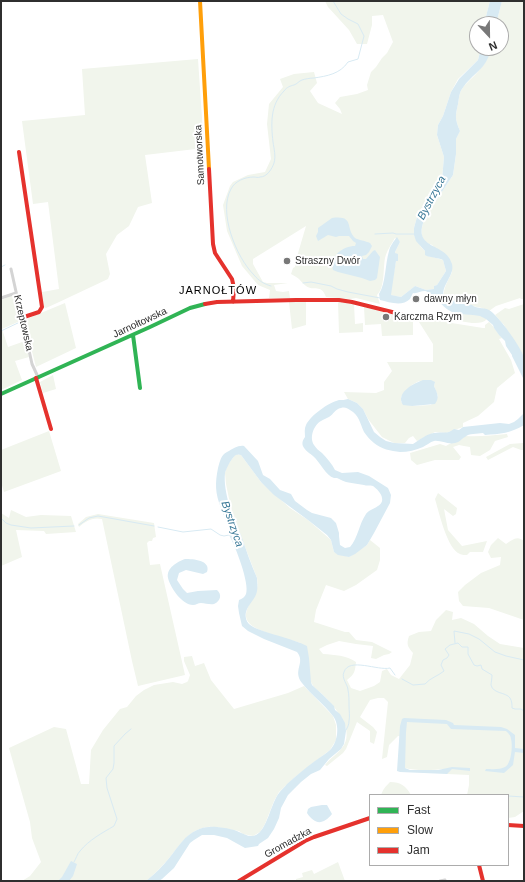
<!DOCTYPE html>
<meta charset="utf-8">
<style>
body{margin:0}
#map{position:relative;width:525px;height:882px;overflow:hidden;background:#fff;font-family:Arial,sans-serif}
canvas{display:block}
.frame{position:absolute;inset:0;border:2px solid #2f2f2f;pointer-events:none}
.legend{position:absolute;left:369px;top:794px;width:140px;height:72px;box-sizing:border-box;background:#fff;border:1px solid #acacac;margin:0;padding:5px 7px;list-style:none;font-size:12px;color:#2f2f2f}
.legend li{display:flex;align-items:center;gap:8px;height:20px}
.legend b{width:20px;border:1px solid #acacac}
.north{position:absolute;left:469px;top:16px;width:40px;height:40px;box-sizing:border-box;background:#fff;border:1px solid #acacac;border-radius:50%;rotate:158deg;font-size:11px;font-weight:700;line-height:16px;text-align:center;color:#2f2f2f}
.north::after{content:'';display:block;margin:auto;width:14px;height:18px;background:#787878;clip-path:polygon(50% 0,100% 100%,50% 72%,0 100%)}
</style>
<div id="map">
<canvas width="525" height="882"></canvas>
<div class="frame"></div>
<ul class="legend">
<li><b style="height:5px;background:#30b455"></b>Fast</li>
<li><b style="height:5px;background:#ff9f0a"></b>Slow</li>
<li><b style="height:5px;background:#e5322d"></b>Jam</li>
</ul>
<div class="north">N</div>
</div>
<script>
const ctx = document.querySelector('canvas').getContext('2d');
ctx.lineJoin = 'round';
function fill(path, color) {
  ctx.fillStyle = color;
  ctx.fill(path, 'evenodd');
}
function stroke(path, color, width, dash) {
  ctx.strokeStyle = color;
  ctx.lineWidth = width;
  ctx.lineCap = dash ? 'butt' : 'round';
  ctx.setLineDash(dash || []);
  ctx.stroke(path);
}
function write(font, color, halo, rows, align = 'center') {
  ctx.font = font + ' Arial,sans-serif';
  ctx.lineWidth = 4;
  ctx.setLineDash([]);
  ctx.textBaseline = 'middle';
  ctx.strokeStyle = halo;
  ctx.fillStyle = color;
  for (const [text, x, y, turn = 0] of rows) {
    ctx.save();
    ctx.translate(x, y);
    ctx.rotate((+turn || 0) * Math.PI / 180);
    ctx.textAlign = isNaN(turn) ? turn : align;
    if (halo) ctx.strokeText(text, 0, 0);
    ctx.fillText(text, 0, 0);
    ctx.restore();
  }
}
const green = new Path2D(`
 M325 1H490L484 24H477V48H481L478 60 458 79 451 92 443 116 438 125 437 135 444 157 442 180 427 202 421 209 417 217 414 228V235L421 247 425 251 429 257H433L443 260 446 271 437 285 434 286V289L426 290 415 286 401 297 390 295 396 261 395 252 400 242 395 238C391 245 387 250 385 258 383 269 385 288 377 295L380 304 356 298 350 299 326 297C321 283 314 292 306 286 303 284 301 281 299 279 297 277 294 276 291 274L293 268 295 267V262H296L297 260H296L306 226 253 259V264L263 282 267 283H288L274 285 276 291 283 292 289 291 290 298H269L270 290 258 285 242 266 227 231 223 205 230 186 233 182 248 175 265 172 271 159 267 124 269 104 283 87 280 79 294 74 314 72 317 83 310 91 318 103 342 114 340 109 335 103 340 97 357 94 368 90 367 85 371 72 376 67 382 58 387 53 393 42 383 15 372 16V25L367 44H357L349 30 328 7Z
 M502 1H524V299H521L520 298 496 306 489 311C482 307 475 307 468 305L466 301 460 299 455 301 444 297C442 290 449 279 452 272 447 265 439 252 433 246 430 243 430 245 427 243 418 236 422 225 426 216L453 175 456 154V139L460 131C455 119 455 117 458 104 459 99 459 93 462 89 465 84 469 81 473 77 481 69 488 60 491 48H501V24H496Z
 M198 59 204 148 145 155 152 203 138 207 129 226 117 235 106 254 110 274 108 279 57 303 46 308 44 307 42 292 59 289 48 202 33 204 22 121 85 115 82 69Z
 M11 296 15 297 16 299 20 321 2 329 8 347 25 341 29 357 15 361 22 380 1 390V300Z
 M289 302H306V325L292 329Z
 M338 302 354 304 355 324 363 323V332L339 333Z
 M65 303 76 348 36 367 24 320Z
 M524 304V358L504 325 495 315 505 308 509 309Z
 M364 307 413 320V335L382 336 381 324 365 325Z
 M452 310 482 316 487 319C480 327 461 321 451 319Z
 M420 318 483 328H485V325L489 322C494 326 497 333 502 338L499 339 511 360 515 373 497 388 494 402 478 416 463 423V427L446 433 435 432 417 441 413 436 409 438 405 443H394L382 437 368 419 363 409 357 403 348 399 344 392 376 393 384 390V382L392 371 387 362H433V344L419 322ZM419 381 435 382 434 386 438 396 431 405 412 406 401 402V397L412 385Z
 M53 375 56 389 43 393 40 382Z
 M49 431 61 471 4 492 1 482V450Z
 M507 434 508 437 495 441 490 450 480 456 471 455 470 447 464 446 459 445 453 447 461 457 459 460H435L417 465 411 460 410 453 440 444 446 446C453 441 459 443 465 436 480 437 493 435 507 434Z
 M523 443 524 450H521L513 447 488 460 486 457 510 444Z
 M237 454 241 455 261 482 290 508 308 520 331 540 334 552C339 555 343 555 349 557L367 545 370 540 380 548V560L377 570 356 585 344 591 326 585 316 610 314 622 345 632H349L356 640 372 642 392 652 389 654 384 655 376 659 371 658 373 646 356 644 339 641 327 645 319 649 323 654C335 655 346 655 356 662 355 671 355 674 347 680L351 688 360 691 374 686 380 682 382 671 387 669 391 675 399 679 410 665 413 653C408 647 406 645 409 636L419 632 431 631 436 620 446 610 453 612 452 620 461 618 474 624 488 636 500 644 524 648V811L515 817 508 818V795H467L469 785V775L447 774 445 769C434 770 415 771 405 768V737L398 736 389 745 387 757 382 759 388 702 384 698H378L370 700 360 717 373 727 377 732 374 744 370 742V731L357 722 346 749 343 753 327 766 325 765C330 758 339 753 344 745 354 728 334 706 323 695 320 692 314 688 312 684 310 681 310 676 309 672 306 663 303 653 300 643 289 639 258 632 250 624 245 619 245 614 248 607 254 594 259 594 257 578L232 513 226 484 225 473 227 466 235 455Z
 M438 493 457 508 456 514 453 516 444 509 448 530 462 546 487 541 483 552H470L467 555C466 555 461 555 460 554 447 549 439 512 435 499Z
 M11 510 26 517 41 515 71 516 76 532 46 534 44 531 16 530 22 557 1 566V513L9 518Z
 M98 514 154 523 156 537 153 538 152 541H149L147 543 150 565 160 564 185 675 138 686 132 661 102 519C92 517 86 521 79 527L78 524 86 517Z
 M498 538 506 544C512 540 517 535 524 541L523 552 524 553V620L489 608 463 606 459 601 458 592 465 585 481 573 500 565 501 557 491 558 488 552 491 545Z
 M192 656 195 666 204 663 211 680 234 709 288 693 304 686 333 716 336 725V740L330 750 295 777 279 792 274 801 265 824 260 832 253 836 243 834 239 831C230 830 215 826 208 827 189 829 181 844 170 857 163 865 155 874 146 881H22L30 876 41 862 32 838 30 822 9 748 54 727 66 729 81 784H89L91 750 103 730 120 709 127 707 136 696 144 690 154 685 173 682 182 684 187 682 188 681 190 675 184 661V657Z
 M390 782C401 782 406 786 411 795H381C383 789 386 786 390 782Z
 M338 862 345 881H296V879L303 877 302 873 312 870 314 874Z`);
const water = new Path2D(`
 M490 1H502L496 24H484Z
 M481 48H491C487 70 472 73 462 89 459 93 459 99 458 104 455 117 455 119 460 131L456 139V154L453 175 426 216C409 251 446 241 452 264 455 276 440 286 444 297L455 301 460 299 466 301 468 304 472 305C476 309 483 307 489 310 498 315 522 348 524 358 525 364 524 373 524 380L512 356V355L506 346 505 341 499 335 494 328 493 325 486 319 480 316C471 314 461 315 452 312 443 308 431 292 425 291 420 291 417 294 413 293 412 295 411 297 410 299 402 307 389 302 380 300L379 294C386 283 385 264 389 251 390 246 394 241 397 237L400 242 395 252V253L398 254V261H396L391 295 401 297 415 286 426 290 434 289V286L437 285 446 271 443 260C437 257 430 258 425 255V251L416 241 414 235V228L417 217 421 209 427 202 442 180 444 157 437 135 438 125 443 116 451 92 459 79 478 60Z
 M332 218C355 215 345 228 355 238 358 240 366 241 370 243L372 246 369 252 366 255 362 256 363 259H366L373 251 375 250 380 257 377 278 375 280 370 281 362 278 338 272 333 270C329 256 343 246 355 246L356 243 353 241 349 236H339L336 237 328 235 318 241 316 236 318 232V228Z
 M423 380H431L435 382 434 386C437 393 440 397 435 404L412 406 403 405C395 393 414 383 423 380Z
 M348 399 357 403 363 409 374 432 380 437 386 441 394 443 413 444C419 440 427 434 434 433 441 431 447 435 454 429L459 430 463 427 500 423 509 424 514 422 518 419 524 413V425C511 433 500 434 485 435L483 433C477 434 469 433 465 437 461 439 460 442 455 443 448 445 441 440 434 441 430 442 427 445 423 447 416 450 408 452 400 452 391 451 381 449 374 443 370 440 367 436 364 432 360 423 359 415 350 410 347 408 345 407 341 408 335 409 334 414 329 417 327 418 324 419 321 421 314 425 309 437 314 445 316 448 319 451 322 453 327 458 332 464 335 470L342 473 358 472 369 476 388 488 391 495 390 503 374 533 367 545 355 554 349 557 338 555 334 552 331 540 327 535 308 520 274 495 261 482 241 455C235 453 234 457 230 462 228 466 226 469 225 473 223 493 233 517 241 535 246 550 251 564 257 578 257 582 258 587 257 591 256 599 248 604 246 612 245 616 246 621 249 624 252 627 258 629 263 631 277 636 293 639 307 646L309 658 311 682 312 685 323 695 334 706 335 710 340 714 345 723 346 731 344 744 341 749 329 759 320 770 311 774 301 782 288 795 281 808 279 818 274 829 268 838 259 844 258 846 245 848 227 838 214 835H202L194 840 190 843 174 868 162 879 159 881H146C155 874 163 866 170 857 178 847 185 835 197 830 201 828 205 827 209 827 215 826 234 829 239 832 244 834 250 838 256 835 267 830 271 803 279 793 281 790 285 787 287 784 296 776 305 768 315 761 320 757 326 754 330 750 338 742 340 725 333 716 324 704 311 695 302 683 292 670 306 663 297 652L264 639 248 631 242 626 239 613 238 606 239 600C242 599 245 597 246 594 250 584 235 545 229 535L230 534C229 524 224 517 221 508 215 493 215 483 218 468 220 461 221 455 227 452 233 449 238 445 244 446L258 461 263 475 270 479 280 490 291 494 295 501 307 510 312 513 331 518 336 523 339 533V536L340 545 345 548 350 547C358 538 359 524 366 514 370 508 384 507 382 498 382 494 376 488 373 486 370 485 366 486 364 485 358 484 351 483 346 482 342 481 340 479 337 478 336 478 335 478 334 478 326 476 320 462 313 456 307 451 298 446 305 437 305 433 304 429 306 425 311 415 328 403 339 400 342 400 345 400 348 399Z
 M185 559C193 559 211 560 207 572L203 574 186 570 179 573 177 580 183 589 187 593 198 591 217 590C222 594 221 601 214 604 210 605 205 603 201 603 198 603 196 605 193 605 182 605 170 587 168 578 166 568 177 562 185 559Z
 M404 718 446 720 453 723 454 725 501 727 507 729 515 735V748L524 749V753L515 752 513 765 504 773 485 771 486 769C491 769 500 770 505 767 511 764 513 746 511 739 511 736 509 734 506 731L451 729 447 724 407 722 406 732 405 768 410 770H438L452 767 470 768V771L452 769 447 774 400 772 397 771 400 726 402 719Z
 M322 805H327L332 814C323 825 315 825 307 813L308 809 311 807Z
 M71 861 77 864 73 876 69 881H58L62 877Z`);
const stream = new Path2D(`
 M375 234 393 233 396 234H415
 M1 267 5 265
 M303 283 311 282 331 286 337 289 348 292 380 298
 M271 286C264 284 259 281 254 275 236 257 218 212 231 189 235 181 245 177 254 177 256 177 258 178 260 177 267 177 272 169 274 163 276 156 274 149 273 142 271 124 270 105 284 91 287 87 290 86 294 85 297 84 299 81 302 80 305 79 310 78 314 78 327 76 340 74 348 62L358 59 364 36 358 24 348 19 341 14 333 1
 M1 331 20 322
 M1 518 6 523 11 525 31 528 74 526
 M79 525 89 518 98 516 154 526
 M158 527 183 532 211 529 220 535 224 536 229 535
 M455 643 454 631 469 634 479 639 495 652 506 656 524 660
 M402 679 413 685 425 684C430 678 438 676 444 671L441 665 443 660 447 658 449 655 445 649 450 645 458 643 462 647H468V654L474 665 477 666 481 665 482 669 492 675C492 677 491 685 491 685 493 694 506 692 510 698 512 701 512 705 512 708L515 709H521L524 711
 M346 730C348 727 349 724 349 721 350 716 349 711 349 705 349 700 349 695 348 690 348 685 341 678 344 672 349 657 378 671 390 668L395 675
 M508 796 524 797
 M74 862C76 859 77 854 80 851 89 840 102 833 114 826L117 819 107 788 106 778 113 769 114 763V746L125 734 131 729`);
const street = new Path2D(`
 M11 269 32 364 38 377
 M1 298 16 293
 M440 881 445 880`);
const fast = new Path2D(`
 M133 335 140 388
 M1 394 150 327 190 308 205 304`);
const slow = new Path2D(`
 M200 1 209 169`);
const jam = new Path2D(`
 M19 152 42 307 39 312 21 318
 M209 169 213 244 215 253 232 279 234 288 233 302
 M205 304 217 302 296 300H339L352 302 412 317
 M36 378 51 429
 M508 825 524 826
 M479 865 483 881
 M239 881 305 841 314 837 370 818`);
const markers = [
 [287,261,4,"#787878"],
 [416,299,4,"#787878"],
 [386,317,4,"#787878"]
];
const streetNames = [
 ["Samotworska",200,155,-93],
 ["Krzeptowska",23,323,77],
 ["Jarnołtowska",140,323,-25],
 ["Gromadzka",288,843,-29]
];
const poiNames = [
 ["Straszny Dwór",295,261],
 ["dawny młyn",424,299],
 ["Karczma Rzym",394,317]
];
const waterNames = [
 ["Bystrzyca",432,198,-62],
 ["Bystrzyca",232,524,71]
];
const neighbourhoodNames = [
 ["JARNOŁTÓW",218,291]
];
fill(green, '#f1f5ec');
fill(water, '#d8eaf3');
stroke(stream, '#d8eaf3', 1);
stroke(street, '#d4d4d4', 3);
stroke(fast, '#30b455', 4);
stroke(slow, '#ff9f0a', 4);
stroke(jam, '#e5322d', 4);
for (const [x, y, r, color] of markers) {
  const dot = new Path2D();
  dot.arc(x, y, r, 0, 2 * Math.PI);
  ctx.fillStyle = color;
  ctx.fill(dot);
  stroke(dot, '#fff', 1.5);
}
write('10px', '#2f2f2f', '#fff', streetNames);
write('10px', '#2f2f2f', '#fff', poiNames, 'left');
write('italic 11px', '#387796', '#fff', waterNames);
ctx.letterSpacing = '1px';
write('11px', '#000', '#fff', neighbourhoodNames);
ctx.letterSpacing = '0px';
</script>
